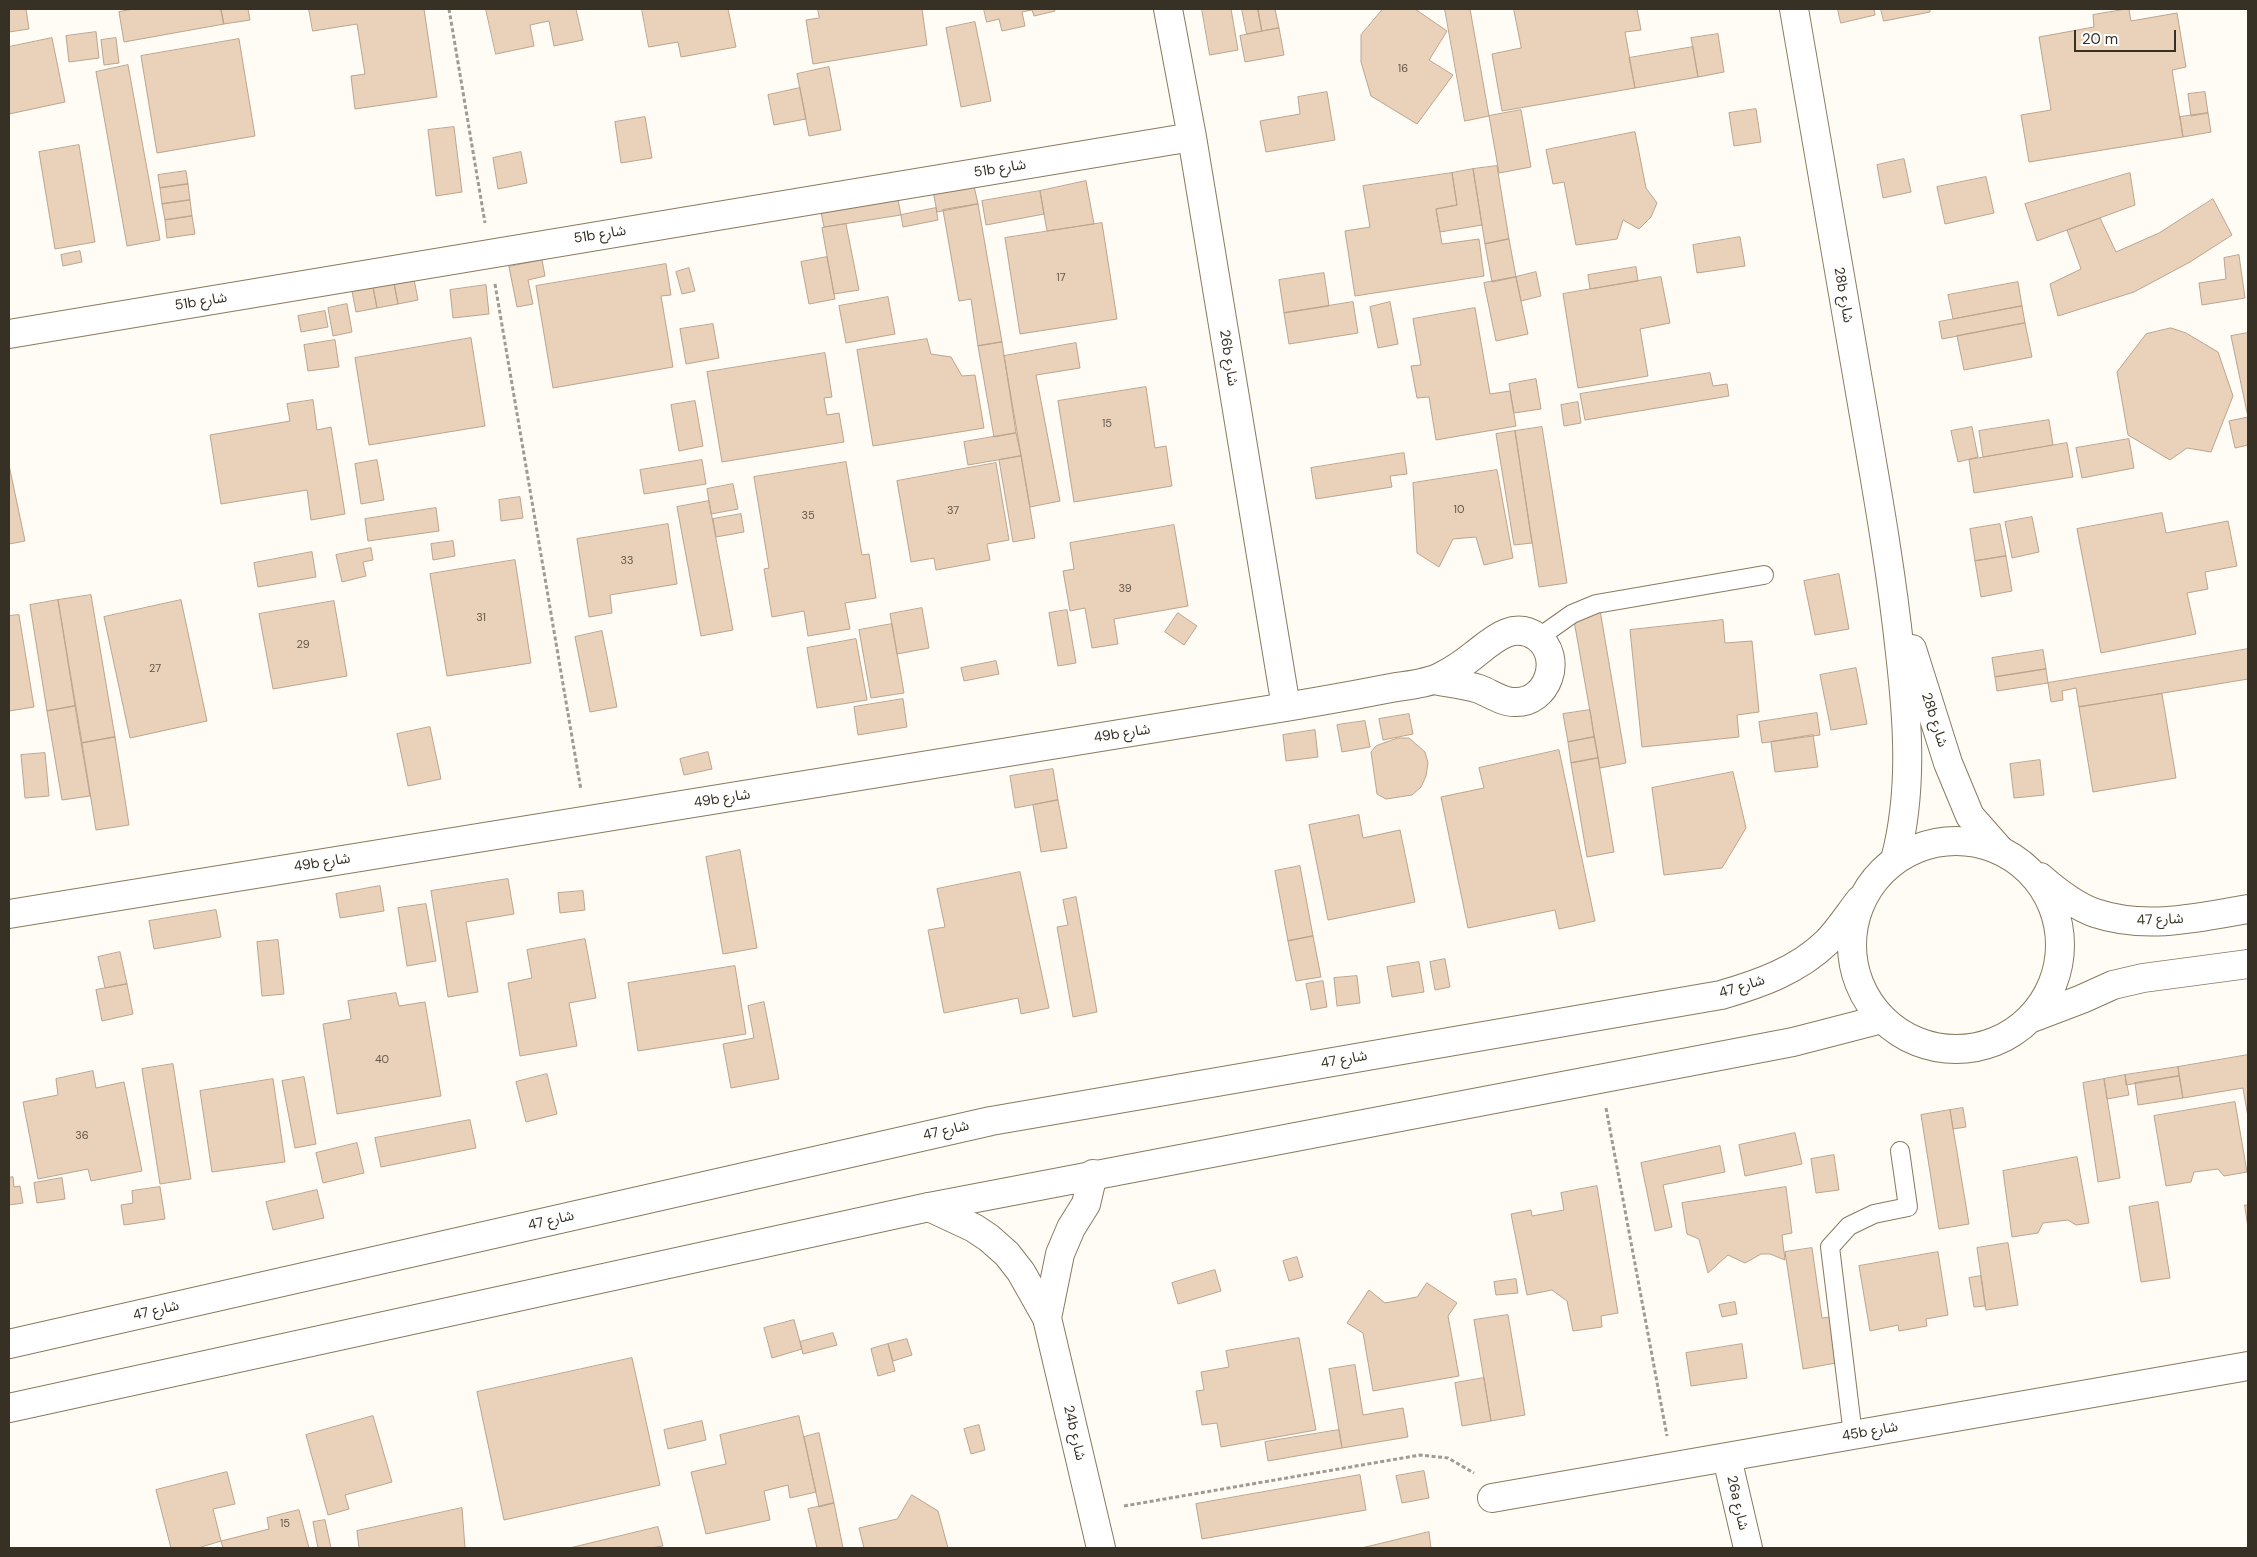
<!DOCTYPE html>
<meta charset="utf-8">
<style>
body{margin:0}
#map{position:relative;width:2257px;height:1557px;overflow:hidden;background:#fffbf5;font-family:"DM Sans",sans-serif}
canvas{display:block}
.frame{position:absolute;inset:0;border:10px solid #373025;pointer-events:none}
.scale{position:absolute;left:2074px;top:30px;width:102px;height:22px;box-sizing:border-box;border:2px solid #373025;border-top:0;padding-left:6px;font-size:15px;line-height:18px;white-space:nowrap;color:#373025;-webkit-text-stroke:4px #fff;paint-order:stroke}
</style>
<div id="map">
<canvas width="2257" height="1557"></canvas>
<div class="frame"></div>
<div class="scale">20 m</div>
</div>
<script>
const ctx = document.querySelector('canvas').getContext('2d');
ctx.lineJoin = 'round';
function fill(path, color) {
  ctx.fillStyle = color;
  ctx.fill(path, 'evenodd');
}
function stroke(path, color, width, dash) {
  ctx.strokeStyle = color;
  ctx.lineWidth = width;
  ctx.lineCap = dash ? 'butt' : 'round';
  ctx.setLineDash(dash || []);
  ctx.stroke(path);
}
function write(font, color, halo, rows, align = 'center') {
  ctx.font = font + ' "DM Sans","Noto Sans Arabic",sans-serif';
  ctx.lineWidth = 4.5;
  ctx.setLineDash([]);
  ctx.textBaseline = 'middle';
  ctx.strokeStyle = halo;
  ctx.fillStyle = color;
  for (const [text, x, y, turn = 0] of rows) {
    ctx.save();
    ctx.translate(x, y);
    ctx.rotate((+turn || 0) * Math.PI / 180);
    ctx.textAlign = isNaN(turn) ? turn : align;
    if (halo) ctx.strokeText(text, 0, 0);
    ctx.fillText(text, 0, 0);
    ctx.restore();
  }
}
const building = new Path2D(`
 M9 9H26L29 29 9 32Z
 M134 9H221L224 24 124 42 119 12Z
 M221 9H248L250 20 224 24Z
 M309 9H424L437 97 355 109 351 76 365 74 357 24 313 31Z
 M486 9H576L583 40 554 46 549 21 530 25 534 46 496 54Z
 M642 9H728L736 47 681 57 678 42 649 47Z
 M818 9H922L927 45 813 64 806 20 819 18Z
 M984 9H1054L1055 11 1034 16 1032 10 1022 12 1025 26 1002 31 999 19 987 22Z
 M1202 9H1231L1238 50 1210 55Z
 M1242 9H1258L1262 31 1247 34Z
 M1258 9H1275L1279 28 1262 31Z
 M1383 9H1415L1447 31 1429 60 1453 75 1417 124 1371 96 1361 62V35Z
 M1445 9H1470L1489 116 1465 121Z
 M1514 9H1637L1641 30 1625 32 1635 88 1502 111 1492 54 1521 48Z
 M1838 9H1874L1875 15 1841 23Z
 M1881 9H1930V12L1884 21Z
 M2129 9 2131 21 2177 13 2186 67 2172 70 2183 137 2029 162 2021 115 2051 110 2039 37 2094 27 2093 15Z
 M975 22 991 101 961 107 946 28Z
 M1279 28 1284 55 1245 62 1240 36Z
 M96 32 99 58 69 62 66 36Z
 M1718 34 1724 72 1698 77 1691 38Z
 M52 38 65 102 9 114V47Z
 M116 38 119 63 104 65 101 40Z
 M239 39 255 136 157 153 141 56Z
 M1693 47 1698 77 1635 88 1629 58Z
 M128 65 160 240 127 246 96 72Z
 M829 67 841 130 809 136 797 74Z
 M800 88 806 119 774 125 768 95Z
 M1327 92 1335 140 1266 152 1260 121 1300 114 1298 97Z
 M2205 92 2208 113 2191 116 2188 94Z
 M1756 109 1761 142 1734 146 1729 113Z
 M1521 110 1531 167 1499 173 1489 116Z
 M2208 113 2211 132 2183 137 2180 117Z
 M645 117 652 158 621 163 615 122Z
 M454 127 462 192 436 196 428 130Z
 M1635 132 1646 188 1657 203 1651 217 1639 229 1623 220 1617 239 1576 245 1564 182 1553 184 1546 150Z
 M79 145 95 242 55 249 39 152Z
 M521 152 527 183 498 189 493 158Z
 M1904 159 1911 192 1883 198 1877 165Z
 M1497 166 1509 239 1485 244 1473 169Z
 M1473 169 1482 225 1440 232 1436 209 1457 205 1452 173Z
 M186 171 188 184 160 188 158 175Z
 M1452 173 1457 205 1436 209 1442 244 1479 239 1484 276 1355 296 1345 231 1370 227 1363 186Z
 M2130 173 2135 205 2037 241 2025 204Z
 M972 177 978 204 937 212 932 185Z
 M1986 177 1994 213 1945 224 1937 187Z
 M1086 181 1094 224 1047 231 1040 191Z
 M188 184 190 200 162 204 160 188Z
 M896 189 901 215 824 227 819 202Z
 M1040 191 1044 214 986 225 982 201Z
 M2213 199 2232 235 2190 262 2134 292 2058 316 2050 284 2081 269 2067 230 2100 218 2116 252 2159 233Z
 M190 200 192 216 165 220 162 204Z
 M978 204 1002 342 978 346 971 299 959 301 943 210Z
 M936 208 938 220 903 227 901 215Z
 M192 216 195 234 167 238 165 220Z
 M1102 223 1117 319 1020 334 1005 238Z
 M846 224 859 290 834 294 822 228Z
 M1740 237 1745 266 1697 273 1693 245Z
 M1509 239 1516 277 1492 282 1485 244Z
 M80 251 82 262 63 266 61 255Z
 M2239 255 2245 298 2202 305 2199 283 2226 279 2224 258Z
 M827 257 835 299 809 304 801 262Z
 M542 260 545 276 528 280 533 304 517 307 509 267Z
 M666 264 671 295 661 296 673 367 553 388 536 286Z
 M1636 267 1638 281 1590 289 1588 275Z
 M689 268 695 291 682 294 676 272Z
 M1536 272 1541 296 1521 301 1516 277Z
 M1324 273 1329 306 1284 313 1279 280Z
 M1516 277 1528 334 1496 341 1484 283Z
 M1661 277 1670 323 1640 329 1648 376 1578 388 1563 294Z
 M414 279 418 300 398 304 394 283Z
 M2018 282 2022 306 1953 319 1948 295Z
 M394 283 398 304 377 308 373 287Z
 M486 285 489 314 453 318 450 290Z
 M373 287 377 308 356 312 352 291Z
 M888 297 895 334 846 343 839 306Z
 M1353 302 1358 333 1289 344 1284 313Z
 M1390 302 1398 344 1378 348 1370 307Z
 M347 304 352 332 333 336 328 308Z
 M2022 306 2025 323 1942 339 1939 322Z
 M1475 308 1490 394 1510 391 1516 426 1436 440 1429 397 1417 398 1411 366 1421 365 1413 319Z
 M325 311 328 327 301 332 298 316Z
 M2025 323 2032 357 1964 370 1957 336Z
 M713 324 719 358 686 364 680 329Z
 M2171 328 2186 333 2218 352 2233 396 2211 452 2187 448 2170 460 2128 435 2117 372 2146 334Z
 M2248 333V445L2235 448 2229 421 2248 417 2231 336Z
 M471 338 485 426 369 445 355 358Z
 M927 339 931 354 951 357 962 376 975 375 984 428 873 446 857 350Z
 M335 340 339 367 308 371 304 345Z
 M1002 342 1016 433 994 437 978 346Z
 M1076 343 1080 368 1036 375 1060 501 1030 507 1004 356Z
 M825 353 832 397 824 398 827 415 839 413 844 442 722 462 707 372Z
 M1710 373 1713 386 1727 384 1729 396 1585 420 1580 394Z
 M1536 379 1541 409 1514 413 1509 384Z
 M1146 387 1155 448 1166 446 1172 486 1074 502 1058 401Z
 M313 400 317 430 331 427 345 514 311 520 307 490 221 504 210 435 290 421 287 404Z
 M695 401 703 446 679 451 671 405Z
 M1578 402 1581 423 1564 426 1561 405Z
 M2049 420 2053 445 1983 457 1979 431Z
 M1542 427 1567 583 1539 587 1515 431Z
 M1972 427 1978 457 1958 462 1951 431Z
 M1515 431 1532 543 1514 545 1496 434Z
 M1016 433 1021 456 968 465 964 442Z
 M2129 439 2134 468 2082 478 2076 448Z
 M2067 443 2073 477 1974 493 1969 460Z
 M1404 453 1407 474 1390 476 1392 487 1316 499 1311 468Z
 M1021 456 1035 538 1013 542 999 460Z
 M377 460 384 500 361 504 355 464Z
 M702 460 706 484 644 494 640 470Z
 M846 462 862 555 869 554 876 598 845 603 850 629 808 636 804 611 772 617 764 569 769 568 754 477Z
 M996 463 1009 540 987 544 990 560 936 570 934 558 911 562 897 481Z
 M9 465 25 541 9 544Z
 M1497 470 1513 558 1484 565 1476 537 1453 539 1439 567 1417 553 1413 483Z
 M733 484 738 509 711 514 707 489Z
 M520 497 523 518 501 521 499 500Z
 M709 501 733 630 701 636 677 507Z
 M436 508 439 531 368 541 365 519Z
 M2162 513 2166 533 2228 521 2237 566 2205 572 2208 589 2187 593 2196 634 2101 653 2077 529Z
 M741 514 744 532 716 537 713 519Z
 M2032 517 2039 552 2012 558 2005 522Z
 M668 524 677 584 610 595 612 613 589 617 577 539Z
 M2000 524 2006 556 1975 561 1970 529Z
 M1174 525 1188 606 1114 619 1118 644 1092 648 1085 608 1070 611 1063 571 1074 569 1070 543Z
 M453 541 455 556 433 560 431 544Z
 M371 548 373 560 363 562 366 576 342 582 336 555Z
 M312 552 316 577 258 587 254 563Z
 M2006 556 2012 591 1981 597 1975 561Z
 M515 560 531 663 447 676 430 574Z
 M1839 574 1849 629 1815 635 1804 581Z
 M91 595 115 737 82 743 58 600Z
 M58 600 75 706 47 711 30 605Z
 M181 600 207 721 130 738 104 617Z
 M334 601 347 676 273 689 259 614Z
 M922 608 929 648 897 654 890 614Z
 M1067 610 1076 663 1058 666 1049 613Z
 M1600 610 1626 763 1600 768 1573 615Z
 M1178 613 1197 626 1184 645 1165 632Z
 M19 615 34 707 9 711V616Z
 M1723 620 1725 643 1752 641 1759 712 1737 715 1739 737 1642 747 1630 630Z
 M892 624 904 693 871 698 859 630Z
 M602 631 617 707 590 712 575 637Z
 M856 639 867 700 817 708 807 648Z
 M2248 649V679L2079 707 2076 688 2062 691 2063 700 2051 702 2048 683Z
 M2043 650 2046 669 1995 677 1992 658Z
 M996 661 999 674 964 681 961 668Z
 M1856 668 1867 724 1831 730 1820 675Z
 M2046 669 2048 683 1997 691 1995 677Z
 M2162 694 2176 778 2093 792 2079 707Z
 M903 699 907 727 858 735 854 707Z
 M75 706 90 796 62 800 47 711Z
 M1590 710 1594 737 1568 742 1563 714Z
 M1817 713 1820 735 1762 743 1759 722Z
 M1409 714 1413 734 1383 740 1379 719Z
 M1365 721 1370 747 1342 752 1337 725Z
 M430 727 441 779 408 786 397 734Z
 M1315 730 1318 757 1286 761 1283 735Z
 M1813 735 1818 767 1775 772 1771 742Z
 M115 737 129 825 96 830 82 743Z
 M1594 737 1598 758 1571 763 1568 742Z
 M1398 738H1409L1425 752 1428 763 1426 776 1421 787 1412 795 1386 799 1377 794 1371 752 1376 746Z
 M1559 750 1595 921 1559 929 1555 910 1468 928 1441 797 1484 788 1479 768Z
 M708 752 712 769 684 775 680 759Z
 M45 753 49 796 25 798 21 755Z
 M1598 758 1614 852 1587 857 1571 763Z
 M2040 760 2044 795 2014 798 2010 764Z
 M1053 769 1058 800 1015 808 1010 776Z
 M1733 772 1746 828 1722 868 1664 875 1652 788Z
 M1058 800 1067 848 1041 852 1033 805Z
 M1359 815 1363 838 1400 830 1415 902 1328 920 1309 825Z
 M740 850 757 948 723 954 706 857Z
 M1300 866 1313 936 1288 941 1275 871Z
 M1020 872 1049 1008 1021 1014 1018 998 944 1013 928 930 945 927 937 889Z
 M508 879 514 914 466 922 478 992 448 997 431 891Z
 M380 886 384 911 340 918 336 894Z
 M583 891 585 910 560 913 558 893Z
 M1076 897 1097 1012 1073 1017 1057 927 1068 925 1063 900Z
 M426 904 436 961 407 966 398 908Z
 M216 910 221 937 154 949 149 921Z
 M1313 936 1321 977 1296 981 1288 941Z
 M585 939 596 998 569 1003 577 1046 520 1056 508 983 532 978 527 950Z
 M278 940 284 994 262 996 257 942Z
 M120 952 127 984 105 988 98 957Z
 M1445 959 1450 987 1435 990 1430 962Z
 M1419 962 1424 992 1392 997 1387 967Z
 M735 966 746 1034 638 1051 628 983Z
 M1357 976 1360 1003 1337 1006 1334 978Z
 M1323 981 1327 1007 1311 1010 1306 984Z
 M127 984 133 1014 102 1021 96 990Z
 M396 993 399 1006 425 1002 441 1096 337 1114 323 1024 351 1019 348 1001Z
 M764 1002 779 1079 731 1088 723 1044 754 1038 748 1006Z
 M2248 1055V1117L2243 1088 2183 1098 2178 1067Z
 M173 1064 191 1179 160 1184 142 1069Z
 M2178 1067 2179 1076 2126 1085 2125 1075Z
 M93 1071 96 1088 124 1082 142 1171 91 1181 88 1169 38 1179 23 1102 58 1095 56 1079Z
 M547 1074 557 1114 526 1122 516 1082Z
 M2125 1075 2129 1095 2107 1099 2104 1079Z
 M2179 1076 2183 1098 2138 1105 2135 1083Z
 M304 1077 316 1144 295 1148 282 1081Z
 M273 1079 285 1162 212 1172 200 1091Z
 M2104 1079 2120 1178 2098 1182 2083 1083Z
 M2235 1102 2247 1172 2224 1176 2218 1169 2194 1172 2191 1182 2166 1186 2154 1116Z
 M1963 1108 1966 1127 1953 1129 1950 1110Z
 M1950 1110 1969 1224 1939 1229 1921 1115Z
 M470 1120 476 1148 381 1167 375 1138Z
 M1795 1133 1802 1164 1745 1176 1739 1145Z
 M357 1143 364 1173 323 1183 316 1153Z
 M1720 1146 1725 1172 1663 1185 1672 1227 1655 1231 1641 1163Z
 M1834 1155 1839 1190 1816 1193 1811 1159Z
 M2077 1157 2089 1223 2076 1225 2068 1220 2043 1223 2038 1233 2012 1237 2003 1171Z
 M13 1177 14 1187 20 1186 23 1203 9 1205V1178Z
 M62 1178 65 1199 37 1203 34 1183Z
 M1597 1186 1618 1313 1601 1316 1602 1327 1573 1331 1567 1301 1552 1290 1527 1295 1511 1214 1531 1210 1532 1216 1564 1210 1561 1193Z
 M160 1187 165 1219 124 1225 121 1205 133 1203 132 1191Z
 M1786 1187 1792 1233 1782 1235 1785 1260 1770 1254H1761L1745 1263 1728 1255 1708 1273 1699 1239 1687 1234 1682 1203Z
 M317 1190 324 1218 273 1230 266 1202Z
 M2158 1202 2170 1278 2141 1282 2129 1207Z
 M2245 1205H2248V1227Z
 M2008 1243 2018 1305 1986 1310 1977 1248Z
 M1812 1248 1822 1318 1830 1317 1836 1363 1803 1369 1785 1252Z
 M1938 1252 1948 1315 1926 1319 1927 1326 1899 1331 1898 1325 1870 1331 1859 1266Z
 M1297 1257 1303 1277 1289 1281 1283 1261Z
 M1215 1270 1221 1291 1178 1304 1172 1283Z
 M1981 1276 1985 1306 1974 1307 1969 1278Z
 M1516 1279 1518 1293 1496 1295 1494 1282Z
 M1427 1283 1457 1303 1448 1316 1459 1376 1373 1391 1363 1333 1347 1323 1369 1290 1385 1303 1417 1297Z
 M1735 1302 1737 1314 1722 1317 1719 1305Z
 M1508 1315 1525 1415 1491 1421 1474 1320Z
 M794 1320 802 1349 772 1358 764 1328Z
 M833 1333 837 1345 803 1354 800 1342Z
 M1299 1338 1316 1430 1221 1447 1217 1423 1202 1425 1196 1391 1204 1390 1201 1372 1229 1367 1226 1351Z
 M907 1339 912 1355 893 1361 888 1344Z
 M888 1344 895 1371 878 1376 871 1349Z
 M1742 1344 1747 1378 1691 1386 1686 1353Z
 M632 1358 660 1485 504 1520 477 1392Z
 M1355 1365 1363 1415 1403 1408 1408 1437 1342 1448 1329 1369Z
 M1484 1378 1491 1421 1462 1426 1455 1383Z
 M373 1416 392 1482 345 1495 349 1509 328 1515 306 1435Z
 M799 1416 816 1492 790 1498 788 1485 764 1491 770 1520 706 1534 691 1472 726 1464 720 1435Z
 M702 1421 706 1440 668 1449 664 1430Z
 M979 1425 985 1450 971 1454 964 1429Z
 M1339 1430 1342 1448 1268 1461 1265 1442Z
 M819 1433 834 1503 819 1507 804 1437Z
 M1424 1471 1429 1498 1402 1503 1396 1476Z
 M227 1472 235 1504 213 1509 221 1541 198 1548H171L156 1490Z
 M1360 1475 1366 1510 1202 1539 1196 1504Z
 M912 1495 938 1511 948 1548H864L859 1528 897 1519Z
 M834 1503 843 1548H817L808 1509Z
 M462 1508 465 1548H359L357 1531Z
 M299 1510 309 1548H223L221 1541 269 1529 267 1518Z
 M325 1520 331 1548H318L313 1522Z
 M658 1527 663 1546 651 1548H570Z
 M1429 1532 1431 1548H1362Z`);
const path = new Path2D(`
 M449 9 485 223
 M495 284 581 790
 M1606 1108 1667 1436
 M1124 1506 1420 1455 1448 1458 1474 1473`);
const lane = new Path2D(`
 M1538 638 1572 614 1596 604 1764 575
 M1853 1435 1830 1247 1849 1226 1874 1214 1908 1207 1900 1151`);
const street = new Path2D(`
 M1168 9 1192 137 1286 707
 M1794 9C1818 148 1842 287 1866 427 1879 502 1892 577 1900 653 1908 722 1913 792 1895 860
 M9 334 1192 137
 M1912 649 1948 763 1970 816 1999 849
 M9 914 1286 707C1321 701 1356 695 1391 688 1408 685 1427 684 1442 676 1454 670 1464 663 1474 655 1492 641 1513 620 1537 637 1564 657 1548 704 1514 702 1502 702 1490 693 1479 689 1465 684 1449 683 1434 680
 M929 1207 974 1228 989 1238 1007 1254 1021 1272 1047 1318 1101 1548
 M1047 1318 1060 1254 1071 1228 1086 1204 1093 1174
 M1727 1458 1748 1548
 M1492 1498 2248 1366`);
const secondary = new Path2D(`
 M1852 945a104 104 0 1 1 208 0a104 104 0 1 1-208 0Z
 M2040 877C2056 891 2075 906 2095 913 2146 930 2197 918 2248 909
 M2032 1018 2082 999 2113 985 2143 978 2248 964
 M9 1344 991 1121 1721 995C1759 984 1797 971 1827 942 1839 930 1849 914 1860 900
 M9 1408 929 1207 1793 1042 1882 1019`);
const numberNames = [
 ["16",1403,69],
 ["17",1061,278],
 ["15",1107,424],
 ["10",1459,510],
 ["37",953,511],
 ["35",808,516],
 ["33",627,561],
 ["39",1125,589],
 ["31",481,618],
 ["29",303,645],
 ["27",155,669],
 ["40",382,1060],
 ["36",82,1136],
 ["15",285,1524]
];
const streetNames = [
 ["51b شارع",1000,169,-9],
 ["51b شارع",600,235,-9],
 ["28b شارع",1843,295,80],
 ["51b شارع",201,302,-9],
 ["26b شارع",1228,358,81],
 ["28b شارع",1934,720,72],
 ["49b شارع",1122,734,-9],
 ["49b شارع",722,799,-9],
 ["49b شارع",322,863,-9],
 ["شارع 47",2160,920,-2],
 ["شارع 47",1742,987,-17],
 ["شارع 47",1344,1060,-10],
 ["شارع 47",946,1131,-13],
 ["شارع 47",551,1221,-13],
 ["شارع 47",156,1311,-13],
 ["45b شارع",1870,1432,-10],
 ["24b شارع",1074,1433,77],
 ["26a شارع",1737,1503,77]
];
fill(building, '#ead1b9');
stroke(building, '#bca48e', 1);
stroke(lane, '#8a7a60', 20);
stroke(street, '#8a7a60', 30);
stroke(secondary, '#8a7a60', 30);
stroke(path, '#a09a92', 3, [4, 2.5]);
stroke(lane, '#fff', 18);
stroke(street, '#fff', 28);
stroke(secondary, '#fff', 28);
write('11px', '#64584a', null, numberNames);
write('14px', '#373025', '#fff', streetNames);
</script>
